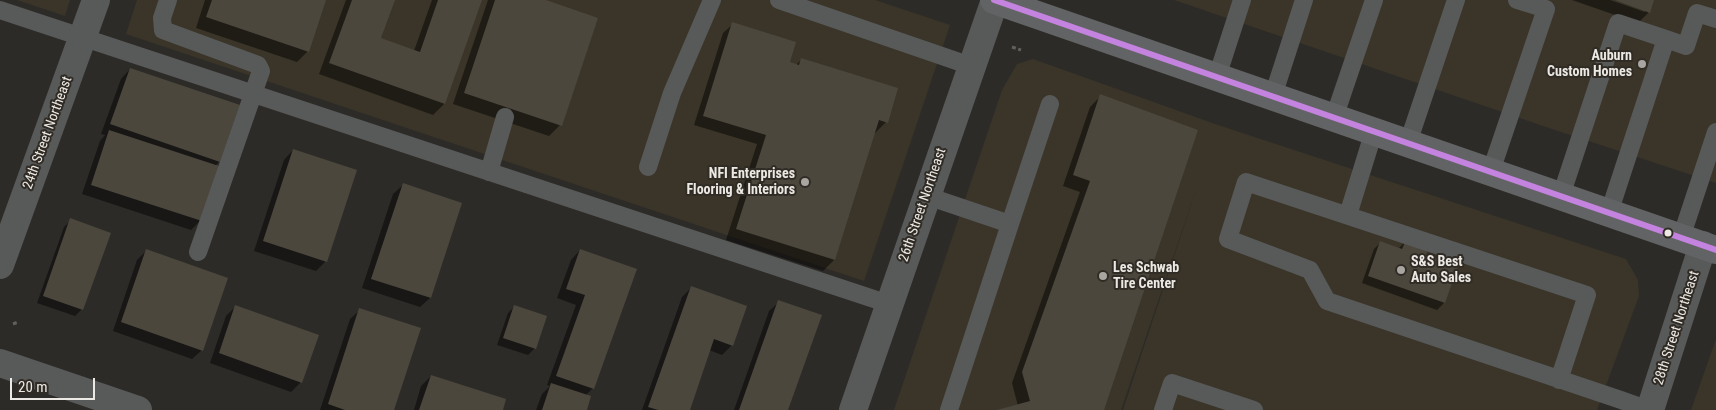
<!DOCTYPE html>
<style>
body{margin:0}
#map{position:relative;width:1716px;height:410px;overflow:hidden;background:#2d2b28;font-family:"Roboto Condensed",sans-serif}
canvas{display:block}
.scale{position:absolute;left:10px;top:378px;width:85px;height:22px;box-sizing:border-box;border:2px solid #ece9e4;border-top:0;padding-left:6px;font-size:15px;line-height:18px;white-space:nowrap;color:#ece9e4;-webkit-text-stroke:4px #302c25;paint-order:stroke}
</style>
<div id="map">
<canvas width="1716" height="410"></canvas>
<div class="scale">20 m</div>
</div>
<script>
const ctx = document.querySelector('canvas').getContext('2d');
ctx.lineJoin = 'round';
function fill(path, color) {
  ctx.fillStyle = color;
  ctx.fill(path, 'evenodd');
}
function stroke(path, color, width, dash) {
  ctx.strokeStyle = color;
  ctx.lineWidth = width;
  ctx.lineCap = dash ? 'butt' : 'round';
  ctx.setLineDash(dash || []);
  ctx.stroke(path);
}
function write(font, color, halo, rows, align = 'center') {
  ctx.font = font + ' "Roboto Condensed",sans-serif';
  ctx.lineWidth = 4;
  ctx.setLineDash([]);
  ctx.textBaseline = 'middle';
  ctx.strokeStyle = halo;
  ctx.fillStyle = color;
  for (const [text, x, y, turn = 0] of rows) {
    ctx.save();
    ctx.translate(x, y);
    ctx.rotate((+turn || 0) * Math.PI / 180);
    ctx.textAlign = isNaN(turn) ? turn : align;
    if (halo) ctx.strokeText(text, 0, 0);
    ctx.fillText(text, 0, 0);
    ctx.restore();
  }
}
const built = new Path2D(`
 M17 0H70L65 16Z
 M137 0H875L950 25 864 281 126 34Z
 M1174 0H1716V183L1546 127Z
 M1033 59 1218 125 1626 259 1638 280 1639 296 1597 410H1123L1200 178 1121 410H894L1002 90 1017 64Z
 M1716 339V410H1691Z`);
const shadow = new Path2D(`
 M205 0H325L308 51 297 62 196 28Z
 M346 0H394L380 39 414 51 432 0H480L444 104 433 115 319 74Z
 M488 0H542L560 125 549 136 453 104Z
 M1572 0H1610L1645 12V9L1618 0H1653L1649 12 1638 23Z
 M733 24 787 67 796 65 801 60 886 122 875 133H873L834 260 823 271 726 240 757 144 694 125 723 33Z
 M130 69 219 162 215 166 201 220 191 230 82 194 100 141 105 135 101 134 121 79Z
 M1101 96 1103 410H1000L1018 406 1012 383 1080 192 1063 186 1090 107Z
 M293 150 355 171 325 262 316 271 254 251 284 160Z
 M403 185 461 204 430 298 420 307 362 288 393 194Z
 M71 220 82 309 75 316 37 303 64 227Z
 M1406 241 1424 255 1444 303 1437 310 1362 283 1374 249 1381 242 1398 249Z
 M147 250 202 350 192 359 113 331 137 260Z
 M580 250 635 270 593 388 585 396V410H536L542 394 550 386 547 385 576 305 557 298 571 260Z
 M692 287 732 345 722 355 709 350 689 410H642L682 297Z
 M779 302 787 410H734L769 311Z
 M236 306 301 382 291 392 210 363 226 316Z
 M515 306 535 348 528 355 497 345 508 313Z
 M360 310 393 410H320L350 319Z
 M431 376 501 410H414L421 386Z`);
const building = new Path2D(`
 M212 0H326L309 52 206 17Z
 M352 0H395L381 38 420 52 438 0H482L445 104 329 63Z
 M495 0H546L598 18 562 126 464 93Z
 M1615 0H1654L1650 13Z
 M732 22 796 42 790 62 799 65 801 58 898 88 888 123 879 120 835 260 736 229 766 135 703 116Z
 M130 68 240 105 220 162 110 124Z
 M1100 94 1198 130 1104 410H997L1030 401 1022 372 1090 181 1073 175Z
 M109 130 219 166 202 221 91 185Z
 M293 149 357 170 327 262 263 241Z
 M403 183 462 203 431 298 371 279Z
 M70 218 111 233 83 310 43 296Z
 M1406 240 1428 248 1426 255 1458 266 1445 303 1368 276 1380 241 1402 249Z
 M146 249 228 278 203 351 121 322Z
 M580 249 637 269 594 389 556 376 585 295 566 289Z
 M691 286 747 306 733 346 714 339 690 410H658L648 407Z
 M778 300 822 315 788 410H739Z
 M235 305 319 335 302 383 219 353Z
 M514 305 547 316 536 349 503 338Z
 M359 308 421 328 394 410H345L328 404Z
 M431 375 506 399 503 410H419Z
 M551 383 591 396 587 410H542Z`);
const path = new Path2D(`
 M1012 47 1021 50
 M13 324 18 322`);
const service = new Path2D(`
 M168 0 162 18 163 30 258 65 261 71 198 252
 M779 0 971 66
 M0 10 889 304
 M1666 39 1686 46 1697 13 1716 19
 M1217 77 1242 0
 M1273 96 1304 0
 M1334 118 1374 0
 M1408 143 1456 0
 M648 167 672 93 712 0
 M1491 171 1546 9 1517 0
 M489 172 505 117
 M927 196 1010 224 949 410
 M1561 196 1618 23 1666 39 1609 213
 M1348 215 1374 131
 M1010 224 1050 104
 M1681 238 1716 132
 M1559 380 1587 295 1246 182 1228 239 1310 270 1327 301 1621 400 1649 410
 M1163 410 1172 383 1254 410`);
const minor = new Path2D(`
 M0 265 96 0
 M853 410 995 0
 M1650 410 1703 245`);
const tertiary = new Path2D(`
 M0 363 138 410`);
const secondary = new Path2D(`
 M994 0 1716 250`);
const bus1 = new Path2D(`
 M994 0 1716 250`);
const markers = [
 [1642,64,5,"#a9a6a2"],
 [805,182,5,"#a9a6a2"],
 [1668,233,4.5,"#ece9e4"],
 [1401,270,5,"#a9a6a2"],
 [1103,276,5,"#a9a6a2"]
];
const poiNames = [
 ["Auburn",1632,56],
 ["Custom Homes",1632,72],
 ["NFI Enterprises",795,174],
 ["Flooring & Interiors",795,190],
 ["S&S Best",1411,262,"left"],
 ["Auto Sales",1411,278,"left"],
 ["Les Schwab",1113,268,"left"],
 ["Tire Center",1113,284,"left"]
];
const streetNames = [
 ["24th Street Northeast",48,133,-70],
 ["26th Street Northeast",923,205,-71],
 ["28th Street Northeast",1677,328,-72]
];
fill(built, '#3a3528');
fill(shadow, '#0007');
fill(building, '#4c473d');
stroke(path, '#60605f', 3, [4, 2.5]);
stroke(service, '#585959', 18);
stroke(minor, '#585959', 28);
stroke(tertiary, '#585959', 28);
stroke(secondary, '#626364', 28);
stroke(bus1, '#c483df', 6);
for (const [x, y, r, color] of markers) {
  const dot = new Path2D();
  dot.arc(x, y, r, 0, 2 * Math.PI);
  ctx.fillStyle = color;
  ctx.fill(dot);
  stroke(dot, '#302c25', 2);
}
write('bold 14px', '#ece9e4', '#302c25', poiNames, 'right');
write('14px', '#ece9e4', '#302c25', streetNames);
</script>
